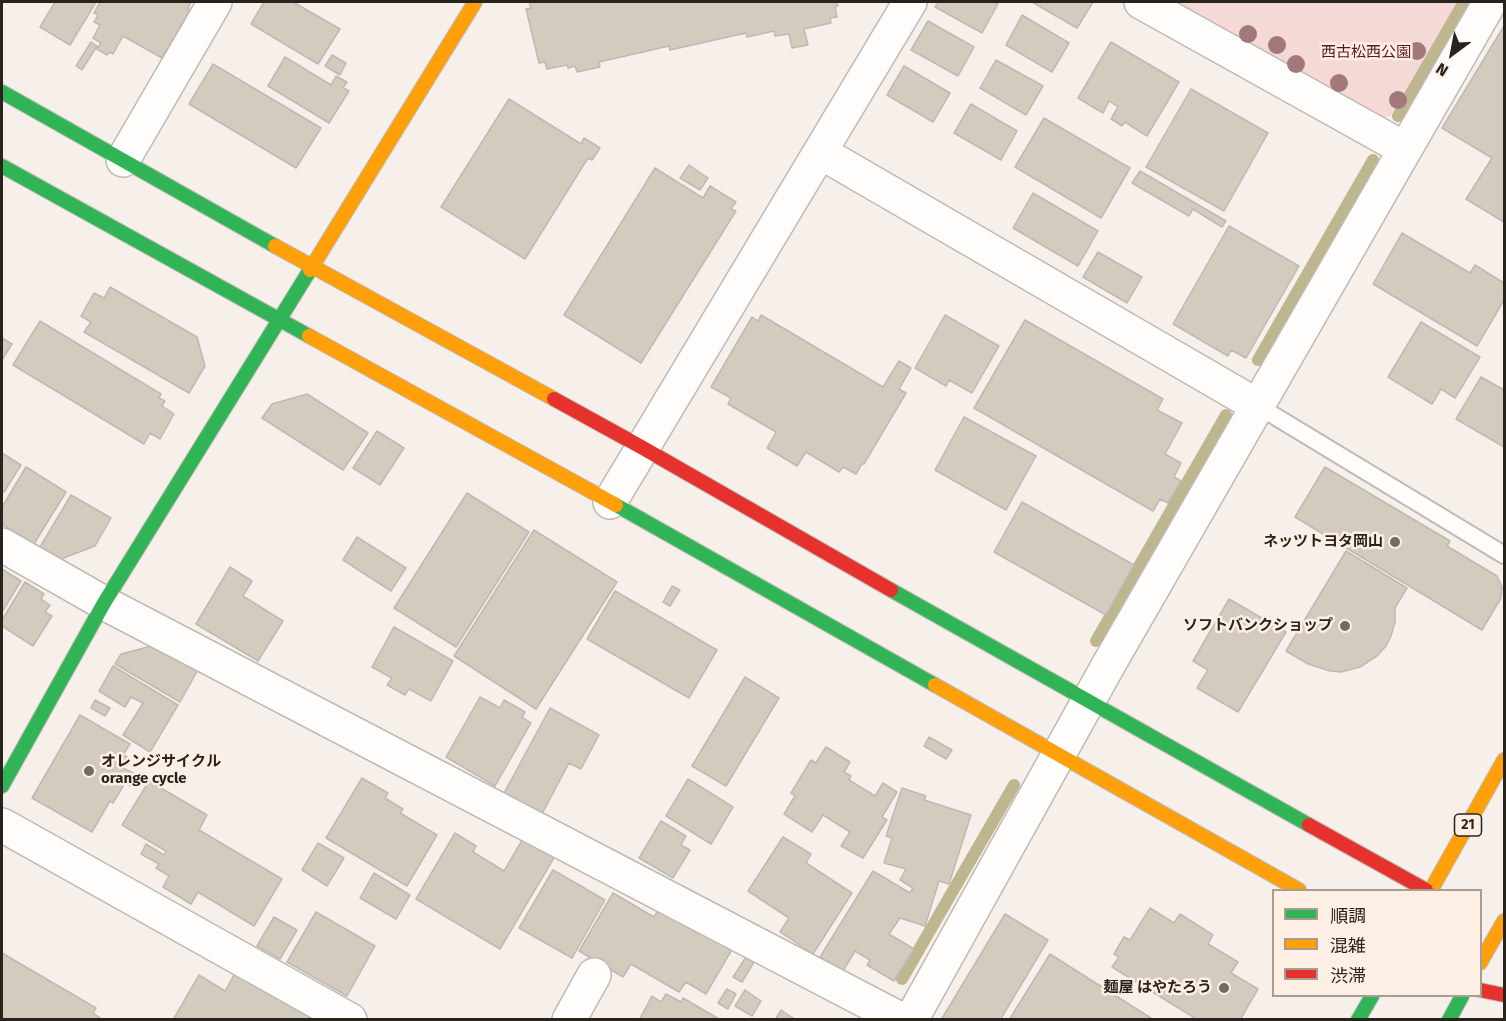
<!DOCTYPE html>
<meta charset="utf-8">
<style>
body{margin:0}
#map{position:relative;width:1506px;height:1021px;overflow:hidden;background:#f7f0ea;font-family:"Fira Sans","Noto Sans JP",sans-serif}
canvas{display:block}
.frame{position:absolute;inset:0;border:3px solid #29231e;pointer-events:none}
.legend{position:absolute;left:1272px;top:889px;width:210px;height:108px;box-sizing:border-box;background:#fdefe4;border:2px solid #a89d95;margin:0;padding:8px 10px;list-style:none;font-size:18px;color:#29231e}
.legend li{display:flex;align-items:center;gap:12px;height:30px}
.legend b{width:30px;border:2px solid #a89d95}
.north{position:absolute;left:1422px;top:24px;width:60px;height:60px;-webkit-text-stroke:4px #fdefe4;paint-order:stroke;rotate:212deg;font-size:16px;font-weight:700;line-height:24px;text-align:center;color:#29231e}
.north::after{content:'';display:block;margin:auto;width:21px;height:27px;background:#29231e;clip-path:polygon(50% 0,100% 100%,50% 72%,0 100%)}
</style>
<div id="map">
<canvas width="1506" height="1021"></canvas>
<div class="frame"></div>
<ul class="legend">
<li><b style="height:8px;background:#30b455"></b>順調</li>
<li><b style="height:8px;background:#ff9f0a"></b>混雑</li>
<li><b style="height:8px;background:#e5322d"></b>渋滞</li>
</ul>
<div class="north">N</div>
</div>
<script>
const ctx = document.querySelector('canvas').getContext('2d');
ctx.lineJoin = 'round';
function fill(path, color) {
  ctx.fillStyle = color;
  ctx.fill(path, 'evenodd');
}
function stroke(path, color, width, dash) {
  ctx.strokeStyle = color;
  ctx.lineWidth = width;
  ctx.lineCap = dash ? 'butt' : 'round';
  ctx.setLineDash(dash || []);
  ctx.stroke(path);
}
function write(font, color, halo, rows, align = 'center') {
  ctx.font = font + ' "Fira Sans","Noto Sans JP",sans-serif';
  ctx.lineWidth = 5;
  ctx.setLineDash([]);
  ctx.textBaseline = 'middle';
  ctx.strokeStyle = halo;
  ctx.fillStyle = color;
  for (const [text, x, y, turn = 0] of rows) {
    ctx.save();
    ctx.translate(x, y);
    ctx.rotate((+turn || 0) * Math.PI / 180);
    ctx.textAlign = isNaN(turn) ? turn : align;
    if (halo) ctx.strokeText(text, 0, 0);
    ctx.fillText(text, 0, 0);
    ctx.restore();
  }
}
const green = new Path2D(`
 M1165 2H1458L1391 116 1379 120Z`);
const stream = new Path2D(`
 M1398 116 1464 2
 M1258 360 1373 160
 M1096 641 1226 415
 M902 979 1014 785`);
const building = new Path2D(`
 M55 2H96L70 45 40 27Z
 M100 2H191L188 9 190 10 162 58 123 36 113 54 109 52 107 55 97 49 101 43 93 38 100 25 94 22 98 15 94 13Z
 M264 2H293L340 29 318 64 251 24Z
 M529 2H837L838 6 835 7 837 17 830 18 831 23 804 29 808 45 792 48 789 34 775 36 774 31 747 37 746 33 670 50 669 46 599 62 600 67 577 72 575 66 568 68 567 65 547 69 545 62 539 63 526 9 531 8Z
 M938 2H993L998 4 982 33 935 7Z
 M1032 2H1093L1077 28Z
 M1022 15 1069 43 1052 72 1006 45Z
 M928 21 974 47 958 76 911 50Z
 M1504 26V222L1466 199 1492 158 1442 128Z
 M91 42 97 46 82 70 76 66Z
 M1111 42 1179 82 1147 136 1125 122 1122 126 1111 119 1118 107 1109 101 1103 113 1078 98Z
 M332 55 346 63 340 75 325 66Z
 M285 57 331 85 336 76 347 82 343 88 349 91 329 123 268 86Z
 M996 60 1043 86 1026 115 980 88Z
 M213 64 321 128 296 168 189 104Z
 M904 66 950 93 933 122 887 95Z
 M1191 89 1268 133 1224 211 1146 167Z
 M509 99 581 144 584 138 600 148 592 160 588 158 525 259 441 207Z
 M971 104 1017 131 1001 160 954 133Z
 M1044 118 1130 168 1101 218 1015 167Z
 M689 165 708 178 700 190 680 178Z
 M655 168 703 198 710 186 736 202 731 209 736 211 641 363 564 315Z
 M1140 171 1226 221 1222 227 1193 209 1189 216 1132 183Z
 M1033 193 1098 231 1078 266 1013 228Z
 M1229 226 1299 266 1246 358 1231 350 1228 356 1173 324Z
 M1402 233 1470 273 1475 265 1504 283V300L1477 346 1373 284Z
 M1098 252 1142 277 1127 303 1083 277Z
 M110 287 197 337 205 366 189 393 84 332 91 322 81 316 94 293 104 298Z
 M761 315 883 387 899 361 911 368 899 389 906 393 864 464H862L856 474 843 467 839 472 806 452 797 466 767 448 776 432 728 404 731 398 711 387 752 317 758 321Z
 M945 315 999 346 972 393 949 380 946 386 915 368Z
 M1025 320 1163 399 1157 410 1182 423 1165 454 1181 463 1174 477 1181 481 1168 503 1160 499 1153 511 974 408Z
 M40 321 161 394 159 398 165 401 162 406 174 414 160 439 150 433 144 444 13 365Z
 M1421 322 1480 357 1455 398 1441 389 1432 404 1388 377Z
 M2 338 12 344 2 360Z
 M1481 377 1504 390V447L1456 419Z
 M307 394 368 433 343 470 262 418 272 404Z
 M964 417 1036 456 1006 510 935 470Z
 M377 431 404 448 380 485 353 468Z
 M2 453 21 465 4 492 2 491Z
 M26 467 66 492 34 544 2 524V507Z
 M1325 467 1450 541 1447 546 1497 576 1502 587 1501 598 1482 630 1295 517Z
 M467 493 529 532 456 647 394 608Z
 M71 495 111 518 95 546 61 559 40 547Z
 M1022 502 1134 565 1106 615 994 552Z
 M534 530 617 582 536 709 454 656Z
 M357 537 406 568 391 591 343 560Z
 M1346 551 1407 588 1395 608V622L1391 636 1386 646 1377 656 1360 667 1341 672 1330 671 1308 664 1286 651Z
 M230 567 252 581 243 596 283 621 258 661 196 624Z
 M2 569 21 581 2 612Z
 M25 582 44 594 41 599 50 605 45 612 52 616 33 646 2 626V620Z
 M672 586 680 590 670 606 663 602Z
 M615 591 717 650 689 698 587 639Z
 M1229 599 1286 632 1238 712 1197 688 1208 670 1193 661Z
 M394 627 453 661 431 701 409 689 405 695 387 685 392 678 372 667Z
 M159 644 199 668 180 702 115 664 121 654Z
 M113 666 178 705 150 752 123 735 143 703 131 697 125 707 99 691Z
 M745 677 779 698 726 786 692 766Z
 M480 697 500 708 504 700 525 712 522 717 531 723 495 786 446 757Z
 M95 700 110 708 105 716 91 708Z
 M550 708 599 735 581 769 569 763 542 814 504 793Z
 M80 715 130 744 123 755 129 758 123 768 137 775 130 786 125 783 113 803 110 801 92 832 32 798Z
 M929 737 952 750 946 759 924 746Z
 M826 747 850 762 844 772 851 776 849 780 875 796 883 783 897 792 882 817 887 820 863 858 841 846 850 832 823 815 812 832 784 814 795 796 791 793 811 760 816 763Z
 M362 778 388 793 385 798 403 809 400 813 437 835 407 886 326 838Z
 M688 779 733 807 711 844 666 816Z
 M149 781 207 815 199 830 282 879 254 926 198 892 191 904 163 887 169 876 156 868 159 864 141 854 146 844 164 855 166 851 122 825Z
 M902 788 926 796 924 800 971 815 949 884 939 881 925 926 900 918 889 934 914 949 894 981 867 965 870 960 855 951 843 971 820 957 873 871 910 893 913 888 900 880 906 869 884 863 892 838 886 836Z
 M661 821 686 836 681 845 690 850 673 878 639 858Z
 M455 833 476 846 473 852 504 871 524 837 555 856 500 949 416 899Z
 M783 837 811 854 806 863 852 893 813 954 780 932 789 918 748 891Z
 M318 843 344 858 327 886 302 870Z
 M553 870 605 900 572 958 519 928Z
 M374 873 410 895 396 919 360 898Z
 M613 893 654 917 662 904 734 946 706 994 686 982 679 992 631 964 623 977 579 951Z
 M1150 908 1174 923 1180 914 1213 935 1208 944 1238 962 1231 973 1258 989 1240 1020H1198L1112 967 1119 957 1114 954 1124 937 1130 940Z
 M316 912 375 946 347 996 287 962Z
 M1005 914 1048 940 1000 1020H941Z
 M274 917 297 930 280 959 257 946Z
 M2 953 96 1008 93 1013 100 1018 99 1020H2Z
 M1050 954 1154 1020H1009Z
 M746 957 754 962 742 982 733 977Z
 M235 973 315 1020H173L199 975 225 991Z
 M727 989 736 994 728 1009 718 1003Z
 M745 990 761 1001 752 1016 735 1006Z
 M666 994 681 1002 683 998 719 1019 639 1020 652 996 661 1002Z
 M781 1010 796 1020H775Z`);
const lane = new Path2D(`
 M1258 406 1504 555`);
const street = new Path2D(`
 M1141 2 1405 149
 M820 152 1258 406
 M123 160 215 2
 M610 502 910 2
 M2 545 104 603 902 1020
 M2 825 350 1020
 M569 1020 594 975
 M911 1020 1109 664 1490 2`);
const fast = new Path2D(`
 M2 92 275 246
 M2 166 309 336
 M616 505 935 685
 M891 590 1309 825
 M2 786 104 603 310 270
 M1358 1020 1372 996
 M1449 1020 1462 996`);
const slow = new Path2D(`
 M275 246 554 399
 M310 270 475 2
 M309 336 616 505
 M935 685 1299 890
 M1431 890 1504 760
 M1480 963 1504 921`);
const jam = new Path2D(`
 M554 399 643 448 891 590
 M1309 825 1426 890
 M1480 990 1504 995`);
const trees = [
 [1248,34],
 [1277,45],
 [1417,51],
 [1296,64],
 [1339,83],
 [1398,100]
];
const markers = [
 [1395,542,6,"#716b65"],
 [1345,626,6,"#716b65"],
 [89,771,6,"#716b65"],
 [1224,988,6,"#716b65"]
];
const shields = [
 [1468,825,27]
];
const shieldNames = [
 ["21",1468,825]
];
const parkNames = [
 ["西古松西公園",1366,53]
];
const poiNames = [
 ["ネッツトヨタ岡山",1383,542],
 ["ソフトバンクショップ",1333,626],
 ["オレンジサイクル",101,762,"left"],
 ["orange cycle",101,779,"left"],
 ["麺屋 はやたろう",1212,988]
];
fill(green, '#f5d9d7');
stroke(stream, '#beb68f', 12);
fill(building, '#d4cbbf');
stroke(building, '#beb9b3', 1.5);
stroke(lane, '#bfbab5', 20);
stroke(street, '#bfbab5', 36);
stroke(fast, '#bfbab5', 16);
stroke(slow, '#bfbab5', 16);
stroke(jam, '#bfbab5', 16);
stroke(lane, '#fefdfc', 16);
stroke(street, '#fefdfc', 33);
stroke(fast, '#30b455', 14);
stroke(slow, '#ff9f0a', 14);
stroke(jam, '#e5322d', 14);
ctx.fillStyle = '#a2787a';
for (const [x, y] of trees) {
  ctx.beginPath();
  ctx.arc(x, y, 9, 0, 2 * Math.PI);
  ctx.fill();
}
for (const [x, y, r, color] of markers) {
  const dot = new Path2D();
  dot.arc(x, y, r, 0, 2 * Math.PI);
  ctx.fillStyle = color;
  ctx.fill(dot);
  stroke(dot, '#fdefe4', 2);
}
for (const [x, y, w] of shields) {
  const box = new Path2D();
  box.roundRect(x - w / 2, y - 11, w, 22, 4.5);
  ctx.fillStyle = '#fdefe4';
  ctx.fill(box);
  stroke(box, '#29231e', 1.5);
}
write('bold 14px', '#29231e', null, shieldNames);
write('15px', '#5d161e', '#fdefe4', parkNames);
write('bold 15px', '#29231e', '#fdefe4', poiNames, 'right');
</script>
